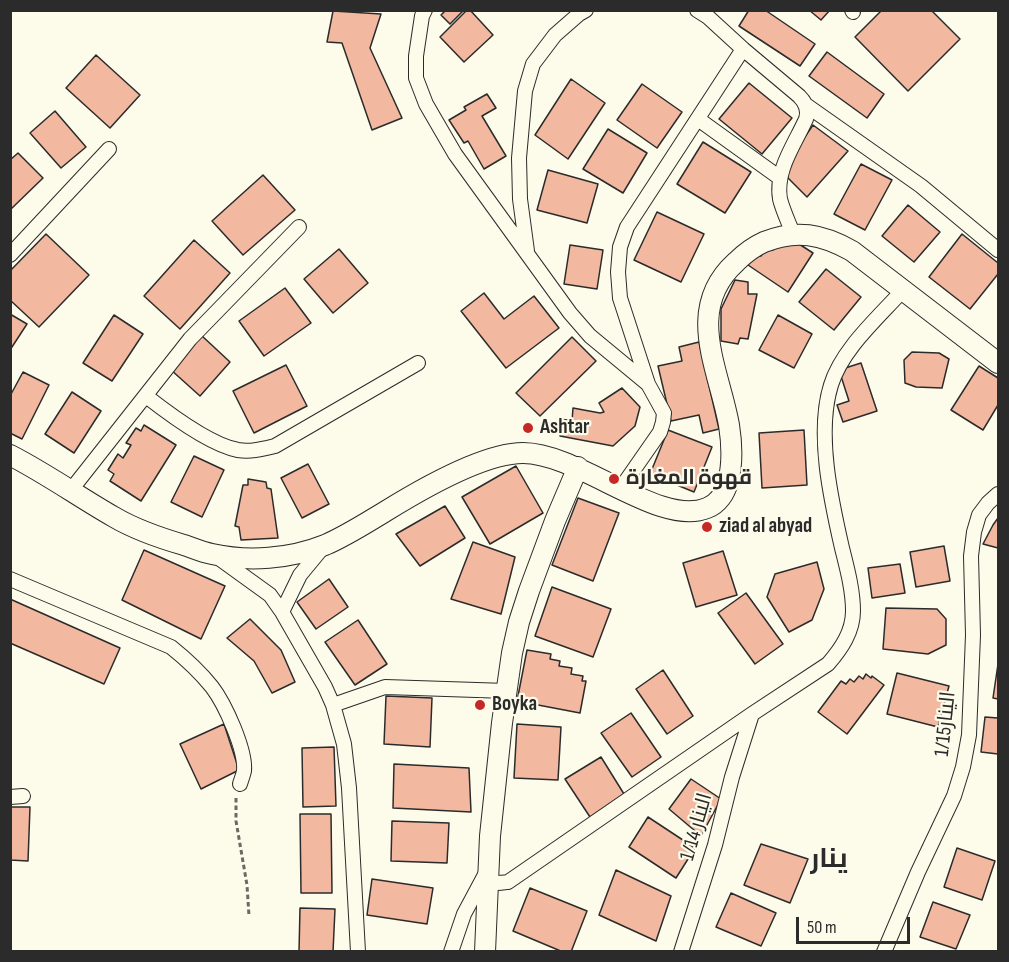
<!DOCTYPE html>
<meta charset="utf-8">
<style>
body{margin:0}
#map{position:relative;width:1009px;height:962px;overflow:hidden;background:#fdfbea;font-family:"Sofia Sans Condensed",sans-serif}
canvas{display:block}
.frame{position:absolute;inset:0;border:12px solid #2b2b2b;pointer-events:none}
.scale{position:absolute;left:796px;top:917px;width:114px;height:27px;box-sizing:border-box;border:3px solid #2b2b2b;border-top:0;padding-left:8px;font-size:18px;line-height:21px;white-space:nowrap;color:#2b2b2b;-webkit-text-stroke:4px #fdfbea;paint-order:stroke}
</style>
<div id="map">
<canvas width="1009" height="962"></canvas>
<div class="frame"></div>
<div class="scale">50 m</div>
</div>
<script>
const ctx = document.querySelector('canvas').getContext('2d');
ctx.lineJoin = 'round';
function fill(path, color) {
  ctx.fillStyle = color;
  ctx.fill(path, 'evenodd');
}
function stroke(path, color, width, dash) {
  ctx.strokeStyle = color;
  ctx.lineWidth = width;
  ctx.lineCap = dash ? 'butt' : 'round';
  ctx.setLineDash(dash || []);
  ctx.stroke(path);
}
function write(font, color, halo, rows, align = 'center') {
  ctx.font = font + ' "Sofia Sans Condensed",Cairo,sans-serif';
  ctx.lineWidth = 4.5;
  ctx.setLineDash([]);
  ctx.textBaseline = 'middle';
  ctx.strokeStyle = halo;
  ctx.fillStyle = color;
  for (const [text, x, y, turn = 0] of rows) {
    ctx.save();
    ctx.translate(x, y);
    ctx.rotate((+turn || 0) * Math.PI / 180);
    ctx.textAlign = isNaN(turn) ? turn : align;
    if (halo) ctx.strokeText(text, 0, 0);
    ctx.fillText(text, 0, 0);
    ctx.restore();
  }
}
const building = new Path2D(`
 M446 10H464L450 24 441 15Z
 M467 10H470L493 35 464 62 440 37Z
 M749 10H765L815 44 800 66 739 26Z
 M809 10H830L821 20Z
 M882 10H931L960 39 908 91 855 37Z
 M333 11 381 14 370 48 402 118 372 130 342 43 327 42Z
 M827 52 884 94 867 118 809 76Z
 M96 55 140 95 110 128 66 88Z
 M571 79 605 103 568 159 535 135Z
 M749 83 792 118 762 154 719 119Z
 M642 84 682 112 657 148 617 120Z
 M487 94 496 108 482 116 506 156 484 169 468 141 464 143 449 120 466 110 464 107Z
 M55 111 86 147 61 168 30 133Z
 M813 125 848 151 807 197 787 177V163Z
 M608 129 647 153 623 193 583 169Z
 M703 142 751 172 725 213 677 184Z
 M18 153 43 178 10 210V160Z
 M861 164 892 180 865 230 834 214Z
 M548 170 598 184 587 223 537 210Z
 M263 175 295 210 243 255 212 221Z
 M908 205 940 232 914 262 882 236Z
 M657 212 704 234 681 282 634 260Z
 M46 234 89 275 39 327 10 300V271Z
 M962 234 998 263V274L970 309 929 277Z
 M194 240 230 273 180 329 144 296Z
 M788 243 799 244 813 253 788 292 748 265 755 253 761 256 767 247 773 250 776 246 781 247Z
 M570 245 603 250 597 289 564 284Z
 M339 249 368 283 333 313 304 279Z
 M826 269 861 297 834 330 799 302Z
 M735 280 748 282V294H757L748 339 740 338 738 344 721 341V309Z
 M285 288 311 323 264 356 239 321Z
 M484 293 504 319 534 296 559 328 506 368 461 311Z
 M10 314 27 324 10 350Z
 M114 315 143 334 112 381 83 363Z
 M778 315 812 334 794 368 759 350Z
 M201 335 230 362 200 396 170 369Z
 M572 337 596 361 540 416 516 393Z
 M699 342 719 429 703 433 699 415 671 421 658 366 682 361 679 347Z
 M912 352 939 353 949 359 942 388 916 387 905 383 904 360Z
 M861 363 877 411 843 422 837 405 849 401 839 370Z
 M286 365 307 406 254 433 233 391Z
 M979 366 998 378V405L983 430 951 410Z
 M23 372 49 385 22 439 10 433V396Z
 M622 388 640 407 635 426 613 446 560 436 561 419 572 421 573 408 600 413 604 412 599 403Z
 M72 392 101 411 74 453 45 434Z
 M144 425 176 445 141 501 110 481 114 474 108 470 118 454 123 458 131 445 126 443 136 428 141 431Z
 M668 430 712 447 694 492 650 474Z
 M804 430 807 485 762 488 759 433Z
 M194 456 224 470 202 517 171 502Z
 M308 464 329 504 302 518 281 478Z
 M516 466 543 513 490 544 462 497Z
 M248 479 266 482 267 488 271 489 278 538 241 540 239 527 235 526 243 485H248Z
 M578 498 619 513 593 581 552 565Z
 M445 506 465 538 420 566 396 534Z
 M998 518V548L983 544 993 525Z
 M473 542 515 557 501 614 451 599Z
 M944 546 950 581 916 587 910 552Z
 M144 550 225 586 201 639 122 600Z
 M723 551 737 595 696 607 683 563Z
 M817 562 824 589 812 620 789 632 767 597 775 574Z
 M900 564 905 593 872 598 868 568Z
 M329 579 348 607 316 629 297 602Z
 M552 587 611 609 593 657 535 636Z
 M746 593 783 644 755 664 718 613Z
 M10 599 120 648 104 684 10 643Z
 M886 608 937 609 946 619V645L928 654 883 649Z
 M250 619 281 650 295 682 272 693 254 661 227 638Z
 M358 620 387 664 355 685 325 642Z
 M527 650 551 654 550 659 560 661 559 666 572 668 571 674 583 676 582 681H586L580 713 517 701Z
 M998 664V699L993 698Z
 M663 670 693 716 667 734 636 689Z
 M897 673 949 686 938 727 887 714Z
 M866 674 871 678 872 676 884 685 847 734 818 712 841 681 846 684 850 679 854 682 859 676 863 679Z
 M386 696 432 698 430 747 384 744Z
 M631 713 661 757 632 777 601 733Z
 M985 717 998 718V754L981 752Z
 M224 724 239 770 201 789 180 744Z
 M517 724 561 727 558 780 514 778Z
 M334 747 336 806 303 807 302 748Z
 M601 757 624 794 590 817 565 779Z
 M394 764 469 768 471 812 393 808Z
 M691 779 721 799 701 836 669 809Z
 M10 807H30L28 861 10 860Z
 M300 814H331L332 893H301Z
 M648 817 695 848 676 878 629 847Z
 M392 821 449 823 447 863 391 861Z
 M761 844 808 859 790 903 744 885Z
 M957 848 995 861 982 900 944 887Z
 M616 870 671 896 656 941 599 915Z
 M372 879 433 888 427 924 367 915Z
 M530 888 587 911 571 952H563L513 931Z
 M731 893 776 913 761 946 716 927Z
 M933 902 970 915 956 949 920 937Z
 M300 908 335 909 333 952H299Z`);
const path = new Path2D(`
 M236 798V821L247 885 249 916`);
const minor = new Path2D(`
 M425 10 422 16 416 56V78L426 104 455 154 570 313 590 336 648 384
 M852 10 853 12
 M743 49 799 96C806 103 809 110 806 119 795 144 775 170 780 199 783 211 789 223 793 234
 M806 105 921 186 998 250
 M698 119 780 178
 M527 251 520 199 519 158 525 91 533 64 555 35 579 14 586 10
 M10 255 109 149
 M146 396C169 414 210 445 238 450 251 452 262 449 275 446L418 363
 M621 488 660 432 663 422 664 413 648 384 620 298 618 272 620 247 627 227 743 49 708 17 697 10
 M71 490 190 339 299 227
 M216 556 270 595 282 612 325 687 333 705 344 744 349 788 358 952
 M10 579 171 647C186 659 200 672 212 687 225 704 246 750 244 771 243 776 241 780 240 784
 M282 612 300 575 324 546
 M333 705 385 687 507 691
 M10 797 23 796
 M487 881C494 884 500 883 508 882L752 714 828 664C841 649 853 632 853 611 853 590 847 568 842 548 831 500 816 433 831 385 842 349 878 318 903 290
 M451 952 464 914 487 871
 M681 952 715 845 732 777 752 714
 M884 952 918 872 954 796 963 767 969 735 973 635 971 556 974 532 979 515 988 503 998 494`);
const secondary = new Path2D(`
 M10 455C47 474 79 497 114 517 136 530 160 538 184 545 193 548 202 552 212 554 248 562 290 559 325 545 346 536 366 523 386 511 420 490 483 453 523 453 579 453 660 528 707 508 718 504 725 493 728 482 733 463 732 444 729 425 719 369 684 309 736 262 744 254 753 247 764 242 796 229 822 234 852 251L998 363
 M485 952 490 836 502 723 512 653 519 622 529 591 555 521 578 467`);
const markers = [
 [528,428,6,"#c62828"],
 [614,479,6,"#c62828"],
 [707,527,6,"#c62828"],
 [480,705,6,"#c62828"]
];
const poiNames = [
 ["Ashtar",540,428],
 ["قهوة المغارة",626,479],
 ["ziad al abyad",719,527],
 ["Boyka",492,705]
];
const streetNames = [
 ["الينار1/15",946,724,-84],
 ["الينار 1/14",697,827,-74]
];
const districtNames = [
 ["ينار",829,860]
];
fill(building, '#f2b8a0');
stroke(building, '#2b2b2b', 1.5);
stroke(minor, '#2b2b2b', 16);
stroke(secondary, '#2b2b2b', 22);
stroke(path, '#6a6964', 3, [4.5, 3]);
stroke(minor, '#fdfbea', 14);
stroke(secondary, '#fdfbea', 20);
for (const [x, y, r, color] of markers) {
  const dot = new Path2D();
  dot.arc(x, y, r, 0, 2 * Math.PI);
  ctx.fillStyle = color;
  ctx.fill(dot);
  stroke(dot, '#fdfbea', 2);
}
write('bold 21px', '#2b2b2b', '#fdfbea', poiNames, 'left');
write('21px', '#2b2b2b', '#fdfbea', streetNames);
write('bold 27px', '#2b2b2b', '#fdfbea', districtNames);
</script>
